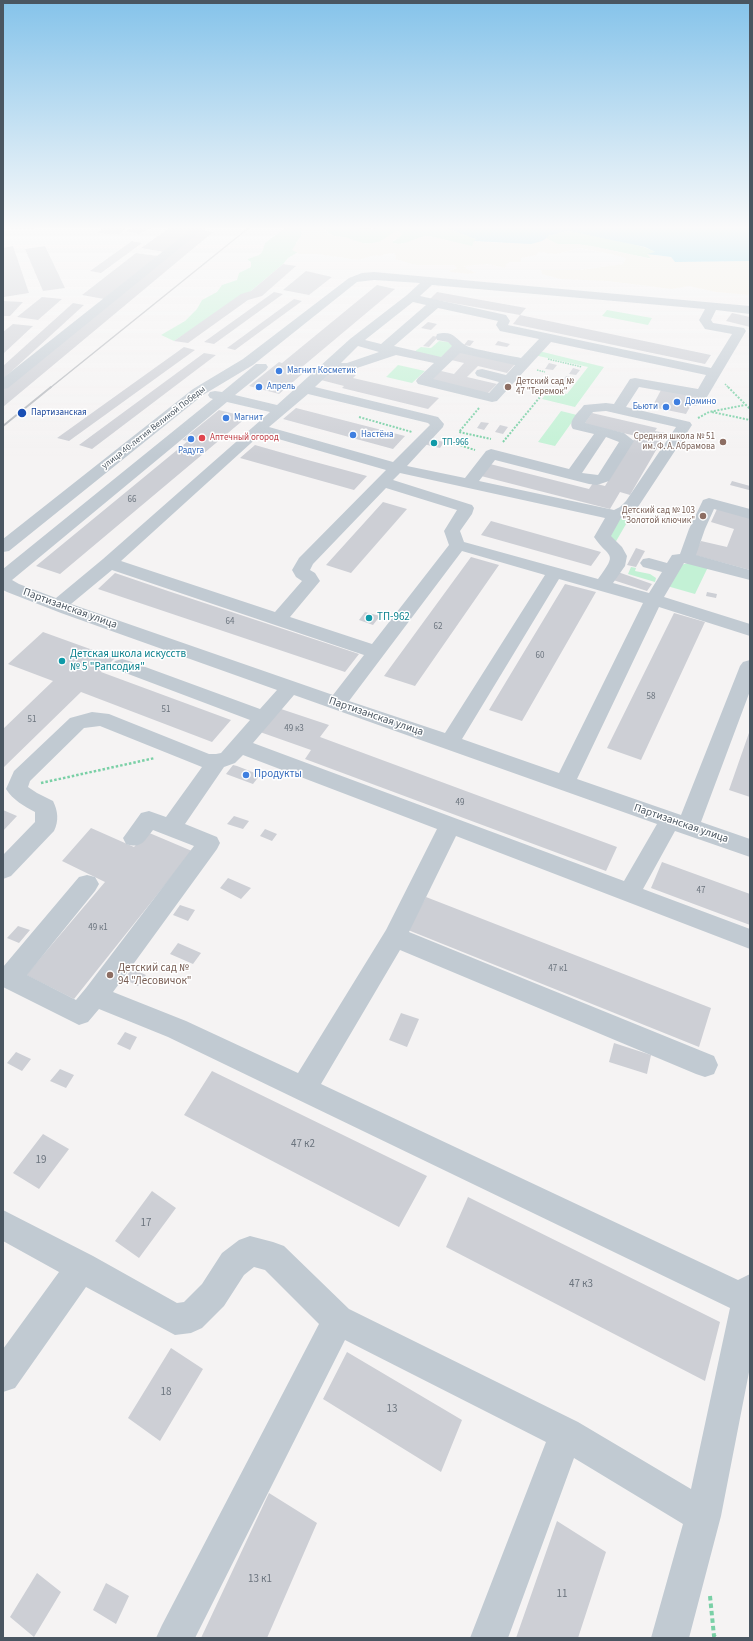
<!DOCTYPE html>
<meta charset="utf-8">
<style>
body{margin:0}
#map{position:relative;width:753px;height:1641px;overflow:hidden;background:#f5f3f3;font-family:"Source Sans 3",sans-serif}
canvas{display:block}
.frame{position:absolute;inset:0;border:4px solid #4a5661;pointer-events:none}
</style>
<div id="map">
<canvas width="753" height="1641"></canvas>
<div class="frame"></div>
</div>
<script>
const ctx = document.querySelector('canvas').getContext('2d');
ctx.lineJoin = 'round';
function fill(path, color) {
  ctx.fillStyle = color;
  ctx.fill(path, 'evenodd');
}
function stroke(path, color, width, dash) {
  ctx.strokeStyle = color;
  ctx.lineWidth = width;
  ctx.lineCap = dash ? 'butt' : 'round';
  ctx.setLineDash(dash || []);
  ctx.stroke(path);
}
function write(font, color, halo, rows, align = 'center') {
  ctx.font = font + ' "Source Sans 3",sans-serif';
  ctx.lineWidth = 3;
  ctx.setLineDash([]);
  ctx.textBaseline = 'middle';
  ctx.strokeStyle = halo;
  ctx.fillStyle = color;
  for (const [text, x, y, turn = 0] of rows) {
    ctx.save();
    ctx.translate(x, y);
    ctx.rotate((+turn || 0) * Math.PI / 180);
    ctx.textAlign = isNaN(turn) ? turn : align;
    if (halo) ctx.strokeText(text, 0, 0);
    ctx.fillText(text, 0, 0);
    ctx.restore();
  }
}
const green = new Path2D(`
 M288 226H297L302 229 301 236 296 243 298 252 288 258 283 264 251 291 174 341 161 335 185 321 197 309 202 300 217 292 222 285 237 280 239 273 251 267V262L248 260V259C261 254 261 257 265 243Z
 M323 226 373 229 381 226H441L477 239 474 241 473 247 429 236C416 236 404 249 392 242L399 238C387 239 374 245 362 243 357 243 352 239 347 238 335 235 331 238 323 226Z
 M566 231C580 232 646 245 655 252L653 259 595 247 576 244 558 245 546 238 553 233Z
 M607 310 652 318 648 325 602 316Z
 M439 341 448 342 454 346 440 358 414 352 421 347 431 348Z
 M539 351 604 367 575 407 542 399 549 390 567 394 588 367 534 355Z
 M398 365 425 371 412 383 386 377Z
 M561 411 577 415 555 446 538 442Z
 M625 517 629 519 615 543 608 534 619 519Z
 M693 562 708 567 695 594 667 586 680 565Z
 M631 567 636 568 635 571 650 574 656 578 655 582 628 574Z`);
const sand = new Path2D(`
 M297 226H323L328 234 332 236 344 237 366 244 379 242 396 231H399L402 233 401 236 392 241 393 243C407 246 416 236 429 236L472 246 474 241 500 243 546 238 558 244H576L592 246 651 259 647 254 671 257 675 262 750 261V295L716 292 689 286 672 289 607 281 560 279 542 274 541 270H581L623 264 626 258 611 254 580 248 556 254 539 252 536 255 521 258V262H509L506 265 505 268 488 264 464 266 467 269 476 273 468 274 451 272 449 271 457 268 454 265H416L395 259 396 256 394 253 386 254 380 256 375 255 358 260 318 254H300L292 250 301 236 302 229Z`);
const water = new Path2D(`
 M441 226H750V261L675 262 671 257 647 254 655 252 645 247 574 232 566 231 548 236V237L542 241 531 244 474 241 476 239Z`);
const building = new Path2D(`
 M3 226H34L33 229H3Z
 M104 226H121L126 227 120 234 98 233Z
 M138 226H155L138 234 127 231Z
 M181 226H197L164 252 141 248 171 227 179 228Z
 M199 230 213 232 3 407V389Z
 M132 241 142 243 101 273 90 271Z
 M13 246 29 293 4 297 3 292V248Z
 M45 246 65 288 43 291 25 249Z
 M136 253 158 256 104 299 82 295Z
 M283 264 296 266 262 296 248 300 188 343 174 341 241 294 251 291Z
 M306 271 332 277 309 295 283 290Z
 M377 285 395 289 302 367 308 369 279 394 249 386 279 362 282 363Z
 M274 292 283 294 214 344 204 342Z
 M437 292 526 308 520 315 711 355 705 364 513 324 520 315 430 299Z
 M42 297 62 299 38 320 17 317Z
 M294 299 302 301 235 350 227 348Z
 M3 301 23 302 10 316H3Z
 M73 303 84 305 3 379V366Z
 M732 313 750 317V327L726 321Z
 M428 322 437 324 431 330 421 328Z
 M13 324 33 326 3 354V332Z
 M433 336 438 337 429 347 423 346Z
 M468 340 474 341 470 346 464 345Z
 M498 341 510 344 507 347 495 345Z
 M184 347 195 350 69 441 57 438Z
 M456 350 516 363 507 373 478 366 467 377 497 384 487 394 426 380 437 370 454 374 464 363 447 359Z
 M204 353 216 355 92 449 79 445Z
 M549 363 557 365 553 370 545 369Z
 M573 368 580 370 576 375 569 374Z
 M333 370 356 375 353 378 439 398 428 409 342 388 344 386 321 380Z
 M566 376 575 378 570 384 562 382Z
 M661 390 689 395 702 398 697 406 691 405 686 414 652 407Z
 M296 408 405 436 393 449 283 419Z
 M219 410 247 417 60 574 36 566 188 441 182 440Z
 M592 413 657 428 655 431 666 433 630 495 620 492 610 509 481 476 490 464 589 489 593 483 605 486 636 436 584 424Z
 M481 422 489 423 484 430 477 428Z
 M500 425 508 427 503 434 495 432Z
 M428 438 444 442 440 448 423 444Z
 M255 445 304 459 367 476 354 490 240 458Z
 M732 481 750 486V489L749 490 730 485Z
 M383 502 407 509 351 573 326 565Z
 M717 509 750 517V570L694 555 701 541 727 547 734 529 711 522Z
 M491 521 601 552 591 566 481 535Z
 M636 548 645 551 636 567 627 565Z
 M471 557 499 565 415 686 384 676Z
 M615 571 652 584 647 591 610 579Z
 M115 573 168 591 359 654 345 672 98 589Z
 M565 584 596 592 522 721 489 710Z
 M707 592 717 594 716 598 706 596Z
 M365 612 380 616 373 625 359 620Z
 M674 613 705 622 641 760 607 748Z
 M43 632 115 658 101 672 231 720 212 742 81 692 3 768V729L53 681 8 664Z
 M278 708 329 725 320 737 617 847 606 871 305 759 311 750 260 732Z
 M750 730V797L729 790Z
 M233 765 237 766 260 775 253 784 226 774Z
 M3 810 17 816 3 831Z
 M234 816 249 821 243 829 227 824Z
 M91 828 134 847 147 832 192 851 74 999 26 975 105 882 62 861Z
 M265 829 277 834 272 841 260 836Z
 M662 862 750 894V925L651 888Z
 M228 878 251 888 241 899 220 888Z
 M426 897 711 1008 699 1047 408 930Z
 M180 905 195 910 188 921 173 915Z
 M18 926 30 930 19 943 7 938Z
 M178 943 201 953 193 964 170 954Z
 M132 969 146 975 138 986 124 979Z
 M401 1013 419 1019 407 1047 389 1040Z
 M125 1032 137 1037 130 1050 117 1044Z
 M614 1043 651 1055 647 1074 609 1062Z
 M16 1052 31 1059 22 1071 7 1063Z
 M60 1069 74 1075 66 1088 50 1081Z
 M212 1071 427 1176 399 1227 184 1115Z
 M43 1134 69 1149 39 1189 13 1173Z
 M152 1191 176 1208 139 1258 115 1241Z
 M468 1197 720 1322 705 1381 446 1247Z
 M171 1348 203 1369 160 1441 128 1418Z
 M347 1352 462 1420 441 1472 323 1399Z
 M269 1493 317 1523 267 1638H201Z
 M557 1521 606 1552 578 1638H516Z
 M37 1573 61 1592 34 1637 10 1617Z
 M106 1583 129 1596 116 1624 93 1610Z`);
const pathFar3 = new Path2D(`
 M548 359 582 367
 M537 370 545 372
 M725 384 729 388`);
const pathFar2 = new Path2D(`
 M728 387 750 409
 M479 408 459 432 491 439
 M712 412 750 420
 M359 417 412 432
 M698 418 709 412 745 405
 M444 440 475 450
 M503 442 540 397`);
const pathFar1 = new Path2D(`
 M41 783 155 758`);
const path = new Path2D(`
 M710 1596 714 1636 717 1638`);
const minor = new Path2D(`
 M195 226H207L8 388 3 389V378Z
 M374 272 750 306V314L716 310 711 320 713 323 744 328 746 331 707 397 702 398 639 387 626 407 690 422 692 425 634 513 621 518 611 536 622 547 627 556 625 566 613 583 649 593 662 572 643 567 640 563 643 559 649 558 667 563 672 555 680 554 689 529 703 500 709 498 750 509V519L714 509 705 529 696 555 750 570V580L684 563 664 597 750 624V636L659 607 577 779 681 815 740 666 743 662 750 660V691L701 822 750 839V857L675 831 643 889 750 929V949L456 836 409 932 714 1056 718 1065 714 1074 705 1077 696 1074 400 950 321 1084 738 1280 750 1274V1367L721 1516 689 1638H651L683 1524 574 1458 508 1638H470L546 1442 345 1340 195 1638H156L162 1625 319 1324 265 1270 254 1267 244 1275 224 1306 202 1328 191 1333 175 1335 86 1287 15 1388 3 1392V1349L59 1272 3 1241V1210L93 1256 177 1303 184 1302 202 1284 222 1253 239 1240 250 1236 273 1242 284 1246 349 1309 578 1422 691 1489 730 1308 168 1037 99 1009 88 1022 79 1025 3 987V967L79 877 87 875 95 877 99 884 95 891 27 975 76 1000 86 988 194 846 153 830C144 841 142 849 126 844L123 838 141 813 149 811 166 817 202 767 100 726 84 728 30 781 28 787 37 793 53 801C58 811 59 821 54 831L11 876 3 879V855L35 822V812C24 806 13 800 6 789L14 771 70 718 92 712 109 714 209 754H216L221 753 250 720 115 669 112 665 115 661 122 659 129 661 260 709 277 690 61 613 7 592 3 590V569L213 399 210 398 208 395 210 392 215 391 222 392 256 364H266L268 367 266 370 235 395 277 405 350 339 407 295 420 283 374 280 357 282 253 365 203 395 9 551 3 552V539L193 389 243 359 349 278 362 273ZM432 285 705 309 699 320 705 329 732 334 711 368 508 325 510 321 506 315 420 296ZM413 302 426 305 381 344 365 340ZM438 308 498 321 496 325 500 331 539 339 521 358C513 356 469 349 465 345 455 338 453 330 437 334L436 337 437 340 448 342 452 346 441 357 394 346ZM551 342 706 375 698 389 635 378 630 379 614 404 606 403 584 405C579 412 567 421 573 429L594 434 569 469 491 449 486 451 465 478 407 466 443 427 444 424 438 417 315 387 333 370 348 371 396 355 434 363 418 378 416 381 418 384 492 402 497 401ZM358 346 379 352 347 363H341ZM460 353 515 365 506 375 482 369 477 370 475 373 477 376 499 382 489 393 433 379ZM308 394 428 423 430 425 393 462 269 427ZM227 402 270 412 103 559 56 598 19 584 12 580ZM606 411 676 427 626 501 620 507 614 510 479 481 495 460 589 484 597 485 609 481 634 441 624 433 585 423 593 412ZM261 434 386 470 299 558 292 570 296 577 302 581 275 612 121 561ZM606 437 619 442 598 475 582 473ZM400 473 605 518 594 537C609 559 619 551 598 579L464 542 460 531 472 514 474 508 472 505 393 480ZM386 488 457 510 444 531 449 545 372 644 290 617 320 581 315 573 310 570 313 564ZM462 551 545 575 445 733 349 701ZM112 570 364 655 333 695 71 604ZM559 579 643 603 559 773 462 739ZM294 695 657 824 624 881 253 743ZM243 755 437 829 386 930 298 1073 186 1021 113 992 217 849 220 843 217 837 185 824 224 767 235 763Z`);
const railFar1 = new Path2D(`
 M50 388 251 226`);
const rail = new Path2D(`
 M3 426 51 387`);
const markers = [
 [279,371,4,"#3f7fe0"],
 [259,387,4,"#3f7fe0"],
 [508,387,4,"#8d6e63"],
 [677,402,4,"#3f7fe0"],
 [666,407,4,"#3f7fe0"],
 [22,413,5,"#1a4fb4"],
 [226,418,4,"#3f7fe0"],
 [353,435,4,"#3f7fe0"],
 [202,438,4,"#e0444e"],
 [191,439,4,"#3f7fe0"],
 [723,442,4,"#8d6e63"],
 [434,443,4,"#0f9aa8"],
 [703,516,4,"#8d6e63"],
 [369,618,4,"#0f9aa8"],
 [62,661,4,"#0f9aa8"],
 [246,775,4,"#3f7fe0"],
 [110,975,4,"#8d6e63"]
];
const farShopnames = [
 ["Магнит Косметик",287,371],
 ["Апрель",267,387],
 ["Домино",685,402],
 ["Бьюти",658,407,"right"],
 ["Магнит",234,418],
 ["Настёна",361,435],
 ["Радуга",191,451,"center"]
];
const farEducationnames = [
 ["Детский сад №",516,382,"left"],
 ["47 \"Теремок\"",516,392,"left"],
 ["Средняя школа № 51",715,437],
 ["им. Ф. А. Абрамова",715,447],
 ["Детский сад № 103",695,511],
 ["\"Золотой ключик\"",695,521]
];
const farTransitnames = [
 ["Партизанская",31,413]
];
const farStreetnames = [
 ["улица 40-летия Великой Победы",154,428,-38]
];
const farHealthnames = [
 ["Аптечный огород",210,438]
];
const farCulturenames = [
 ["ТП-966",442,443]
];
const numberNames = [
 ["66",132,500],
 ["64",230,622],
 ["62",438,627],
 ["60",540,656],
 ["58",651,697],
 ["51",166,710],
 ["51",32,720],
 ["49 к3",294,729],
 ["49",460,803],
 ["47",701,891],
 ["49 к1",98,928],
 ["47 к1",558,969]
];
const streetNames = [
 ["Партизанская улица",70,609,20],
 ["Партизанская улица",376,717,19],
 ["Партизанская улица",681,824,19]
];
const cultureNames = [
 ["ТП-962",377,618],
 ["Детская школа искусств",70,655],
 ["№ 5 \"Рапсодия\"",70,668]
];
const shopNames = [
 ["Продукты",254,775]
];
const educationNames = [
 ["Детский сад №",118,969],
 ["94 \"Лесовичок\"",118,982]
];
const nearNumbernames = [
 ["47 к2",303,1145],
 ["19",41,1161],
 ["17",146,1224],
 ["47 к3",581,1285],
 ["18",166,1393],
 ["13",392,1410],
 ["13 к1",260,1580],
 ["11",562,1595]
];
fill(green, '#c3f1d5');
fill(sand, '#f5f0e5');
fill(water, '#90daee');
fill(building, '#cdcfd5');
stroke(pathFar3, '#7ad0a6', 1.5, [1.5, 1]);
stroke(pathFar2, '#7ad0a6', 2, [2, 1.5]);
stroke(pathFar1, '#7ad0a6', 2.5, [2.5, 2]);
stroke(path, '#7ad0a6', 4, [4.5, 3]);
fill(minor, '#c1cad2');
stroke(railFar1, '#b5b8bd', 1.5);
stroke(rail, '#b5b8bd', 2);
const sky = ctx.createLinearGradient(0, 0, 0, 456);
sky.addColorStop(0, '#85c3ea');
sky.addColorStop(0.5, '#fafafa');
sky.addColorStop(1, '#fafafa00');
ctx.fillStyle = sky;
ctx.fillRect(0, 0, 753, 456);
for (const [x, y, r, color] of markers) {
  const dot = new Path2D();
  dot.arc(x, y, r, 0, 2 * Math.PI);
  ctx.fillStyle = color;
  ctx.fill(dot);
  stroke(dot, '#fff', 1.5);
}
write('9px', '#366cbe', '#fff', farShopnames, 'left');
write('9px', '#785e54', '#fff', farEducationnames, 'right');
write('9px', '#164399', '#fff', farTransitnames, 'left');
write('9px', '#4a5661', '#fff', farStreetnames);
write('9px', '#be3a42', '#fff', farHealthnames, 'left');
write('9px', '#0d838f', '#fff', farCulturenames, 'left');
write('9px', '#6b747e', null, numberNames);
write('11px', '#4a5661', '#fff', streetNames);
write('11px', '#0d838f', '#fff', cultureNames, 'left');
write('11px', '#366cbe', '#fff', shopNames, 'left');
write('11px', '#785e54', '#fff', educationNames, 'left');
write('11px', '#6b747e', null, nearNumbernames);
</script>
